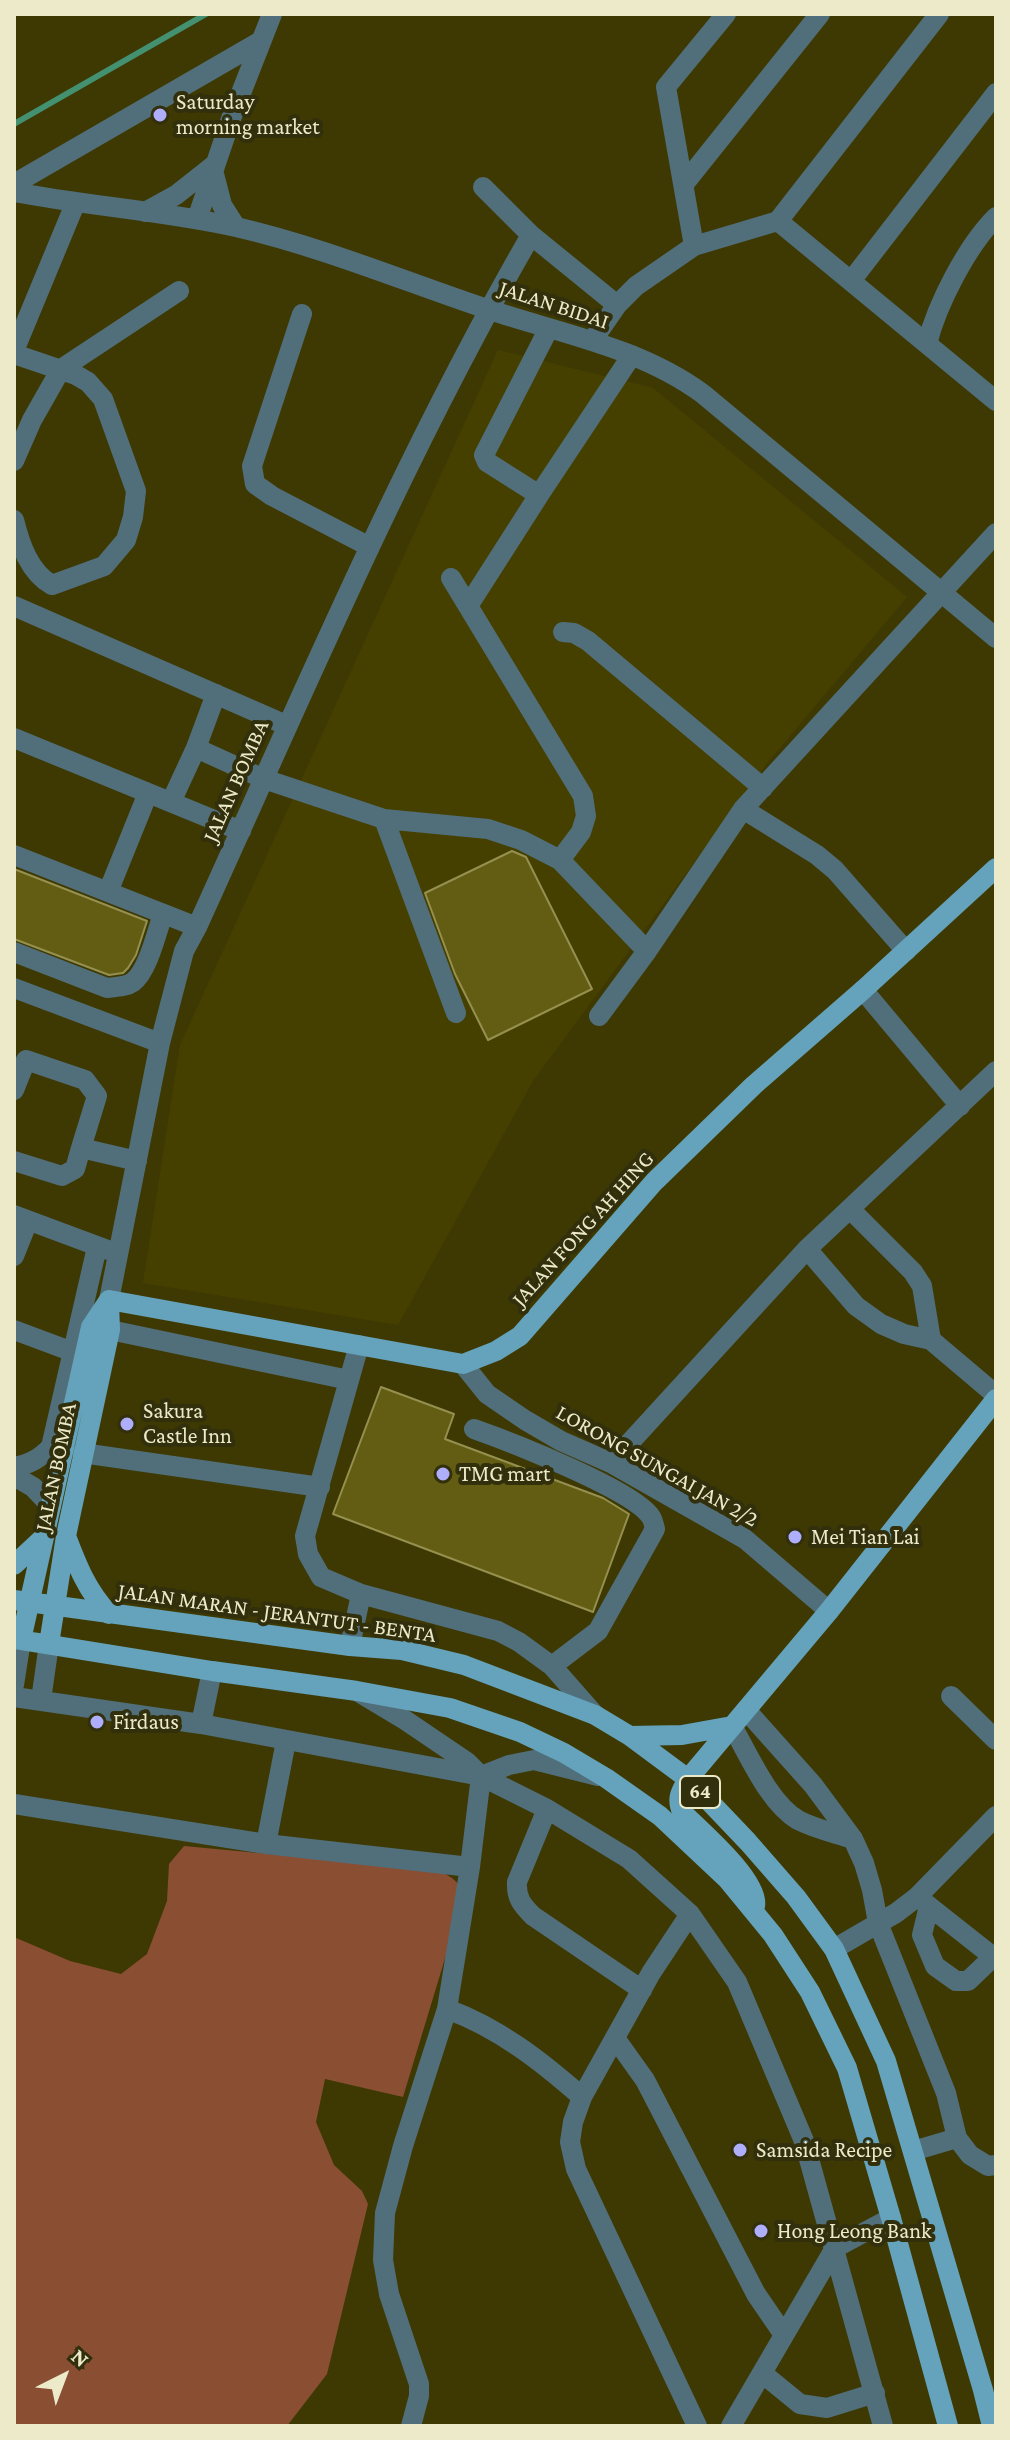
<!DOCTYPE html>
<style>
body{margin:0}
#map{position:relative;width:1010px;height:2440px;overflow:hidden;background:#3e3903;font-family:"Crimson Pro",serif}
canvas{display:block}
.frame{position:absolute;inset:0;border:16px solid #eceac9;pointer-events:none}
.north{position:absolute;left:24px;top:2336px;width:80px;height:80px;-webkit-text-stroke:6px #322f0c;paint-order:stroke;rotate:42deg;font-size:22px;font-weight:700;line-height:32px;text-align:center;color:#eceac9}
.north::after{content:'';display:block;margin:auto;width:28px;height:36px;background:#eceac9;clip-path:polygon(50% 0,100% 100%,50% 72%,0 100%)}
</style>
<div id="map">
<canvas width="1010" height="2440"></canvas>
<div class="frame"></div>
<div class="north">N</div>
</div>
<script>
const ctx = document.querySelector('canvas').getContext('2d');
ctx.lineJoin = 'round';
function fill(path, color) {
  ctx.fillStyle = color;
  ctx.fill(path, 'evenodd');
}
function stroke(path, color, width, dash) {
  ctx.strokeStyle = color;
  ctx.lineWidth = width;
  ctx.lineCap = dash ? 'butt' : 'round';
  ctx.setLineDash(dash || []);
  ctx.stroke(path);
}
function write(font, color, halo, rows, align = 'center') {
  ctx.font = font + ' "Crimson Pro",serif';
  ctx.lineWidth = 8;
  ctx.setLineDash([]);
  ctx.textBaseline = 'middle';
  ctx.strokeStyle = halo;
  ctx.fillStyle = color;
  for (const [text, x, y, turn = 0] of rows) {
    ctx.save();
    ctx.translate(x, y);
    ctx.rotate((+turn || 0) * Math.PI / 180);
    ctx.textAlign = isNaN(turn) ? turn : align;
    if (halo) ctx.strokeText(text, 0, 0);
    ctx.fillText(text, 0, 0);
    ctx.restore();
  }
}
const built = new Path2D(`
 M498 350 653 388 907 597 768 762 533 1081 398 1325 143 1283 180 1045Z`);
const forest = new Path2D(`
 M184 1846 439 1870 452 1878 463 1888V1899L403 2097 325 2079 316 2122 334 2165 362 2191 368 2204 327 2374 287 2426H14V1937L70 1961 121 1974 147 1954 167 1901 169 1864Z`);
const stream = new Path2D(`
 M14 124 206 14`);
const building = new Path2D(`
 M512 851 526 857 592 989 488 1040 455 974 425 893Z
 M14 869 147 921 136 955 128 968 123 973 109 975 14 939Z
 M381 1387 454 1414 445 1439 603 1498 629 1514 593 1612 333 1514Z`);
const minor = new Path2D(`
 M214 174 222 205 236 227
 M14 184 261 41
 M684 184 820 14
 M483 187 531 235
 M14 192C88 206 163 211 236 227 323 247 406 282 490 310 562 334 641 348 703 394L996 638
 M145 212 176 195 214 165
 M197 219 232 116 272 14
 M778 221 996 401
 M694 246 778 221 939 14
 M851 281 996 93
 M302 314 252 466 255 484 272 496 370 547
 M549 328 484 455 487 462 539 495 632 355
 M592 341 617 305 636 286 694 246 666 87 726 14
 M927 344C937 304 967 246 996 217
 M14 351 75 204
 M14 354 76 375 88 382 103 399 136 491 133 517 126 540 104 566 52 585C29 572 20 544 14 520
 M14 461 32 420 61 369 179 291
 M451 578 583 796 586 816 581 832 560 860 647 951
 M14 606 286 725
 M468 606 539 495
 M563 632 574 633 588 641 763 788
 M14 738 241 831
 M196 748 216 694
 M171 802 196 748 264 779 384 819 488 829 521 840 560 860
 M743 809 817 855 835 870 906 951
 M384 819 456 1013
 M14 855 197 927
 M108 892 148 793
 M14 952 107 988C116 987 126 987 133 982 148 971 157 931 163 914
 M14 988 160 1043
 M863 990 960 1106
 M599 1016 647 951 743 809 996 533
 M14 1090 26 1060 85 1080 97 1096 81 1148
 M14 1161 62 1176 75 1169 81 1148 137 1161
 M850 1209 913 1272 922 1286 931 1340
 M14 1215 108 1250
 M807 1249 856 1306 881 1324 904 1334 931 1340 996 1395
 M14 1256 28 1221
 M109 1300 160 1043 184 951 197 927C303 694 403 457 531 235L617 305
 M14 1330 73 1352
 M110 1330 349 1380
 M359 1345 305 1536 308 1554 321 1577 361 1594 498 1631 519 1642 552 1666 595 1715
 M463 1364 487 1394 525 1420 561 1441 611 1463 745 1539 829 1611
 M474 1429C508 1441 634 1490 651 1517 653 1520 654 1525 655 1529L598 1631 552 1666
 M82 1453 320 1487
 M611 1463 807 1249 996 1071
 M14 1467C30 1464 39 1459 51 1447L97 1247
 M14 1476 33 1487 51 1506
 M350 1646 361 1594
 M14 1685 21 1640
 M360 1693 405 1720 467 1762 481 1776 547 1809 629 1859 690 1914 737 1982 804 2141 883 2426
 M951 1696 996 1740
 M14 1697 201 1724 481 1776 509 1765 534 1760 598 1776
 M41 1700 49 1644
 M746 1710 813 1785 853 1839 864 1863 872 1890 878 1923 946 2093 957 2138 970 2155 988 2166 996 2165
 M201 1724 212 1671
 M732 1726C749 1755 769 1803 798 1820 815 1829 835 1833 853 1839
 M14 1804 266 1844 470 1867
 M547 1809 517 1882C516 1898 522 1905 533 1916L642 1990
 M266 1844 286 1741
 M920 1899 996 1959
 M929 1906 922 1935 935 1966 956 1981H968L993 1957
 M690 1914 651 1973 582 2097 573 2122 570 2142 576 2169 697 2426
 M834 1949 896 1913 917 1897 996 1816
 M447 2009C499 2028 541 2061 582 2097
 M615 2038 645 2080 756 2294 784 2335
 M913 2151 957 2138
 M762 2373 800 2404 827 2408 875 2393
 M411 2426 419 2396V2384L389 2294 383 2260 385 2213 403 2146 447 2009 470 1867 481 1776
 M731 2426 835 2248 891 2218`);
const major = new Path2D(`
 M109 1300 463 1364 496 1351 520 1336 654 1182 754 1085 863 990 996 868
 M66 1536C77 1565 87 1591 109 1614
 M14 1565 43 1538
 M14 1600 350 1646 402 1650 464 1665 595 1715 630 1736 688 1779 748 1842 796 1897 834 1949 886 2061 983 2390 992 2426
 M14 1639 212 1671 357 1691 450 1708 520 1732 564 1753 606 1778 660 1816 727 1879 773 1935 810 1992 847 2068 891 2218 948 2426
 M21 1640 91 1327 109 1300
 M49 1644 66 1536 110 1330 109 1300
 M630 1736 682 1735 732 1726
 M755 1906C760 1881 700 1830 682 1812 676 1798 681 1791 688 1779L829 1611 996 1399`);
const markers = [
 [160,115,8,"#afaefa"],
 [127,1424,8,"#afaefa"],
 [443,1474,8,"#afaefa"],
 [795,1537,8,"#afaefa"],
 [97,1722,8,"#afaefa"],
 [740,2150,8,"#afaefa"],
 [761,2231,8,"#afaefa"]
];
const shields = [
 [700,1792,40]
];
const shieldNames = [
 ["64",700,1792]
];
const poiNames = [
 ["Saturday",176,102],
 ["morning market",176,127],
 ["Sakura",143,1411],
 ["Castle Inn",143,1436],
 ["TMG mart",459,1474],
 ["Mei Tian Lai",811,1537],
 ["Firdaus",113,1722],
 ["Samsida Recipe",756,2150],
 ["Hong Leong Bank",777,2231]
];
const streetNames = [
 ["JALAN BIDAI",554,305,18],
 ["JALAN BOMBA",236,781,-66],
 ["JALAN FONG AH HING",583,1229,-48],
 ["LORONG SUNGAI JAN 2/2",657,1466,29],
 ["JALAN BOMBA",56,1467,-78],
 ["JALAN MARAN - JERANTUT - BENTA",277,1613,8]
];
fill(built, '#464000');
fill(forest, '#8a4e33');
stroke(stream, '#449171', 6);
fill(building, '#635d13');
stroke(building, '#95904f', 2);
stroke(minor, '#516f7a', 20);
stroke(major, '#64a3bb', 20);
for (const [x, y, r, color] of markers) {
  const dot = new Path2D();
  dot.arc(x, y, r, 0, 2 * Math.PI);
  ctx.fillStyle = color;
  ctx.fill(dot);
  stroke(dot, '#322f0c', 3);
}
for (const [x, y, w] of shields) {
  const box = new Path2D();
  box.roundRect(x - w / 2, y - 16, w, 32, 6);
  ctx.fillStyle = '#322f0c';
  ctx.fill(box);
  stroke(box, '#eceac9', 2);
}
write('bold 20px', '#eceac9', null, shieldNames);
write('22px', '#eceac9', '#322f0c', poiNames, 'left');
write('22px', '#eceac9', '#322f0c', streetNames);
</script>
